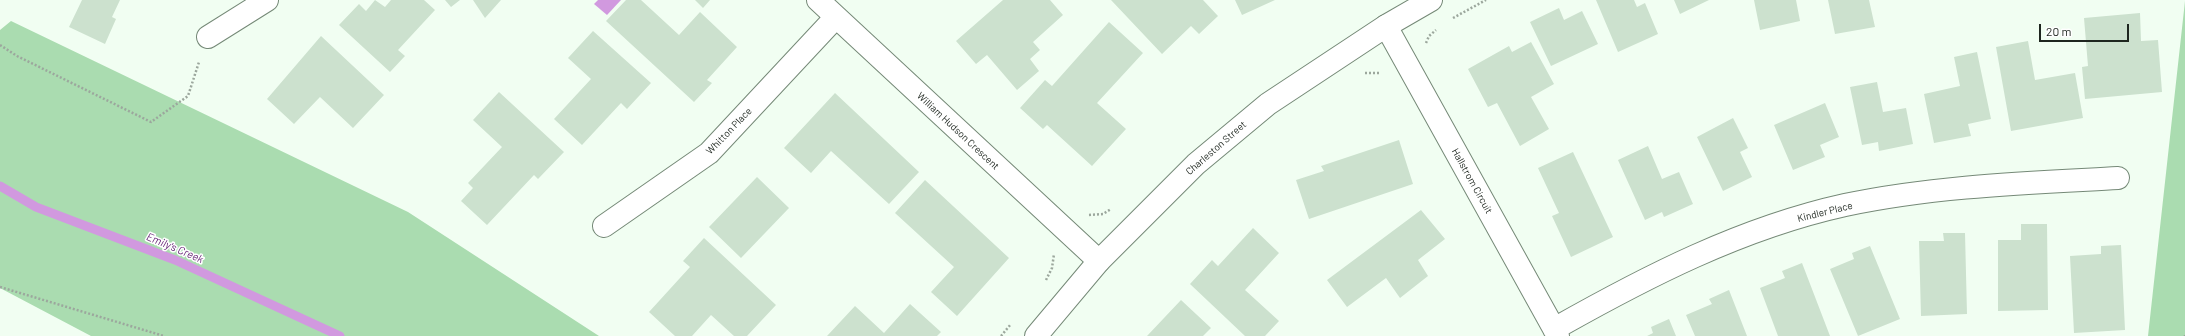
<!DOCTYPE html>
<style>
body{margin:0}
#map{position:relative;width:2185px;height:336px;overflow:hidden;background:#f1fef2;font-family:Barlow,sans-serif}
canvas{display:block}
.scale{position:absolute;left:2039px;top:24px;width:90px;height:18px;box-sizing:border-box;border:2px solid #1e261f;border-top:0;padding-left:5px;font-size:12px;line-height:14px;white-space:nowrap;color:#1e261f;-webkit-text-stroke:3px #fff;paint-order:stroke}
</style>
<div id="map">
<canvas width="2185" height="336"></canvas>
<div class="scale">20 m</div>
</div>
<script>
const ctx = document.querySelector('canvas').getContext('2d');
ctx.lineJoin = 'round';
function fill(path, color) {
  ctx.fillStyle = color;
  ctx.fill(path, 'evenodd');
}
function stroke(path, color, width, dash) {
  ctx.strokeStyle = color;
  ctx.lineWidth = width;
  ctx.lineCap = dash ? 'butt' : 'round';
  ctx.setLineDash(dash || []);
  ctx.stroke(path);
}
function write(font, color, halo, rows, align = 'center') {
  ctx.font = font + ' Barlow,sans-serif';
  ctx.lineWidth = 3;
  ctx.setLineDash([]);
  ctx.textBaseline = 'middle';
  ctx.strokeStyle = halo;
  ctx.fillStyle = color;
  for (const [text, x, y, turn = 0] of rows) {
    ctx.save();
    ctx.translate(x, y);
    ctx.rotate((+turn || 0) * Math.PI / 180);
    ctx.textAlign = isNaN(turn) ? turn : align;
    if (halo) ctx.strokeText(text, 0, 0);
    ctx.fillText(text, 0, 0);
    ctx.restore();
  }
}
const green = new Path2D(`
 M2185 1V336H2148Z
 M11 21 408 212 599 336H91L0 288V30Z`);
const water = new Path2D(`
 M598 0H621L607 15 594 4Z`);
const stream = new Path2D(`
 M0 186 36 207 175 260 340 336`);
const building = new Path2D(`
 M82 0H120L112 17 116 19 105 44 69 27Z
 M375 0 385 7 391 0H424L435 10 398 50 405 56 390 72 339 25 359 4 366 11Z
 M445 0H460L451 7Z
 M473 0H501L485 18Z
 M626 0H641L679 35 700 12 737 47 707 80 712 83 694 102 606 21Z
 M695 0H710L703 8Z
 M1003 0H1050L1063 15 1033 42 1040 50 1030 59 1039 71 1017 90 987 55 976 64 956 41Z
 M1111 0H1203L1218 16 1199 34 1191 26 1162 54Z
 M1235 0H1275L1242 15Z
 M1596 0H1634L1637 7 1645 3 1658 34 1618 52Z
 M1674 0H1709L1680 14Z
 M1754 0H1796L1800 21 1760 30Z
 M1828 0H1869L1875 27 1835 34Z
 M1559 8 1564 20 1582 11 1598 44 1551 66 1530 22Z
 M2140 13 2141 41 2158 40 2162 92 2085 99 2082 67 2088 66 2084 18Z
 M1109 22 1143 53 1097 103 1126 129 1092 166 1047 125 1043 129 1020 108 1045 80 1052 86Z
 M593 31 651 83 627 109 621 103 582 145 554 119 591 79 568 58Z
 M321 36 384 95 353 128 320 97 294 124 267 99Z
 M2028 41 2035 80 2075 73 2083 118 2011 131 1996 47Z
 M1531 42 1554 84 1531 97 1549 129 1520 146 1497 103 1488 107 1468 69 1509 46 1512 52Z
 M1977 52 1991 119 1968 124 1971 136 1934 143 1924 94 1960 86 1954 57Z
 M1877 82 1883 112 1906 108 1913 144 1879 151 1878 142 1862 145 1850 87Z
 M499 92 564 152 538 179 534 175 487 225 461 201 473 188 468 183 502 147 473 120Z
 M835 93 919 172 889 204 831 151 811 173 784 148Z
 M1825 103 1839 137 1820 145 1825 157 1793 170 1774 125Z
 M1733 118 1748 148 1740 152 1752 177 1723 191 1697 137Z
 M1399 140 1413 184 1309 219 1296 180 1324 171 1321 166Z
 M1648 146 1662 179 1679 172 1693 204 1664 217 1662 212 1645 220 1618 160Z
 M1573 152 1613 237 1571 257 1552 216 1559 213 1538 168Z
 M757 177 789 208 741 258 709 227Z
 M925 180 1009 258 957 316 931 292 954 267 895 213Z
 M1421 210 1445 239 1418 260 1428 276 1400 298 1386 278 1347 307 1327 280Z
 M2021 224H2047L2048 310 1998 311V240H2021Z
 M1253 228 1279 253 1245 290 1279 321 1265 336H1245L1190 284 1212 260 1218 266Z
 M1943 233H1965L1967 314 1921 316 1919 241H1944Z
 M704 238 776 305 747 336H734L711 315 692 336H675L649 312 690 267 683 261Z
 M2121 245 2125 330 2074 333 2070 256 2101 254V246Z
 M1870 246 1900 319 1858 336 1830 269 1854 259 1852 253Z
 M1802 263 1830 336H1778L1760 288 1785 278 1782 271Z
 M1729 290 1747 336H1695L1686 315 1712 304 1709 299Z
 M1181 300 1211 328 1203 336H1147Z
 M910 304 941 332 937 336H827L855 306 884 333Z
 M1669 319 1676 336H1647L1653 333 1651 327Z`);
const path = new Path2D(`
 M1453 18 1486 0
 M1426 43 1429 36 1436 30
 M0 45 17 56 151 122 188 96 199 62
 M1365 73H1380
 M1089 215 1103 214 1111 209
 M1046 280 1052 268 1054 254
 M0 287 164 336
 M1001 336 1011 324
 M2185 336V335`);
const minor = new Path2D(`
 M818 0 1099 261
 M1386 26 1558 336
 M208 37 267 0
 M604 226 709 153 836 17
 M1554 329C1646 277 1741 228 1845 205 1935 186 2027 183 2118 178`);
const tertiary = new Path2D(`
 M1036 336 1099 261 1196 164 1268 104 1386 26 1431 0`);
const streetNames = [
 ["Whitton Place",729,131,-46],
 ["William Hudson Crescent",958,131,43],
 ["Charleston Street",1216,148,-41],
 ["Hallstrom Circuit",1472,181,61],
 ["Kindler Place",1825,212,-14]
];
const waterNames = [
 ["Emily's Creek",175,248,23]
];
fill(green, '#aadcb0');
fill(water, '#d199df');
stroke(stream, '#d199df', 9);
fill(building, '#cce1ce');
stroke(minor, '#758977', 24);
stroke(tertiary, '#758977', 24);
stroke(path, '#9ca79d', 2.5, [2, 2]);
stroke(minor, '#fff', 22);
stroke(tertiary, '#fff', 22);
write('10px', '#1e261f', '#fff', streetNames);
write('italic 11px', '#642275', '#fff', waterNames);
</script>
